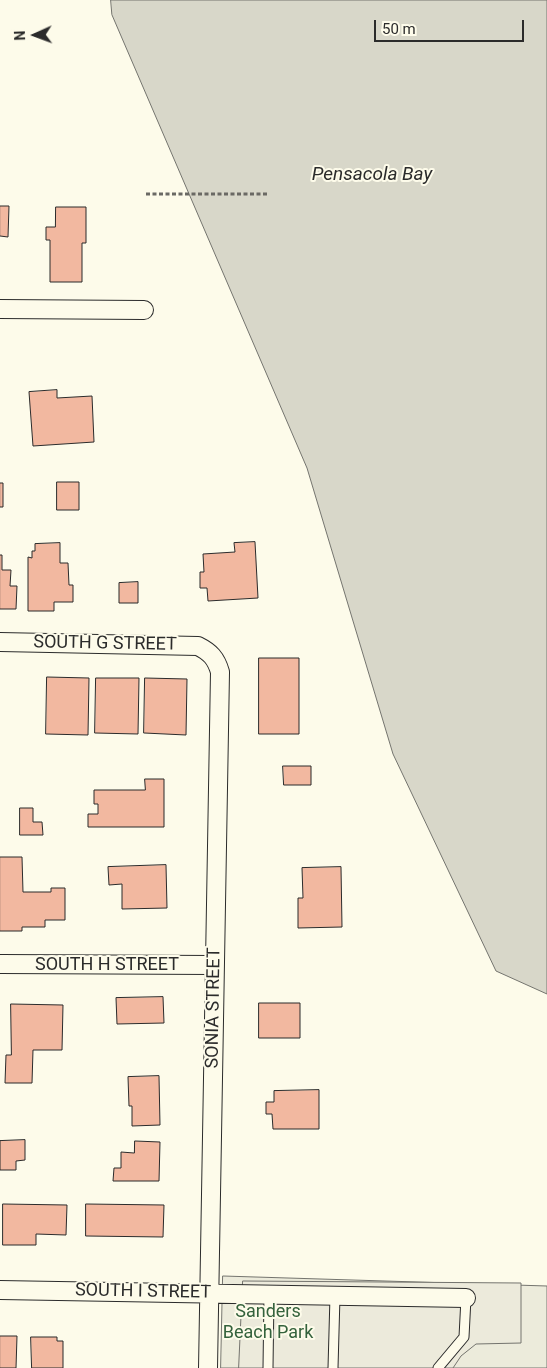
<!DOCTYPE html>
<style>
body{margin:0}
#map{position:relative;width:547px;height:1368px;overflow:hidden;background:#fdfbea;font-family:Roboto,sans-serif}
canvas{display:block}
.north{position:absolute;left:10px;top:10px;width:50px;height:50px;-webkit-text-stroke:4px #fdfbea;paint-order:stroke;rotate:268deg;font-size:14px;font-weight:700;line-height:20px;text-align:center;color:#2b2b2b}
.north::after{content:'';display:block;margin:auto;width:18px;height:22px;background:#2b2b2b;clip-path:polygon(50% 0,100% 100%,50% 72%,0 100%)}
.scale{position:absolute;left:374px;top:20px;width:150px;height:22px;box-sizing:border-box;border:2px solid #2b2b2b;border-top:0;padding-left:6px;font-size:15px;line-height:18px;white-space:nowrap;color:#2b2b2b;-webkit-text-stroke:4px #fdfbea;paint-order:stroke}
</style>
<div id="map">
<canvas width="547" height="1368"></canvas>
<div class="north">N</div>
<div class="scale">50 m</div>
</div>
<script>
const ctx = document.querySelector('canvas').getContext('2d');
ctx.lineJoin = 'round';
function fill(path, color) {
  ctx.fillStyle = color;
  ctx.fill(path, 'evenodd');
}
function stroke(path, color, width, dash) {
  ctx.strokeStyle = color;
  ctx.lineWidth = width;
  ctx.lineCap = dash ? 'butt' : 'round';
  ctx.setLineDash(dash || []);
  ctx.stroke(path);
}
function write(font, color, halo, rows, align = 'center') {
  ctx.font = font + ' Roboto,sans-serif';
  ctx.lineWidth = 4;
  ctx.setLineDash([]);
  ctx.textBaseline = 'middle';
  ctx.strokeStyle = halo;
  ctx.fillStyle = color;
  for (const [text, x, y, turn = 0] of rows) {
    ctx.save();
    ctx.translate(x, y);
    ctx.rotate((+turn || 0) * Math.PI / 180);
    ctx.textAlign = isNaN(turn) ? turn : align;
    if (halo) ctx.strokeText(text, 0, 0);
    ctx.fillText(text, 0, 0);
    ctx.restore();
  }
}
const green = new Path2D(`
 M223 1276 547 1286V1368H221Z`);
const parking = new Path2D(`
 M243 1281 521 1283V1343L476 1344 461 1356 453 1368H239Z`);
const water = new Path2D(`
 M111 0H547V994L496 971 393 754 307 468 112 15Z`);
const building = new Path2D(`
 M0 206H9L8 237 0 236Z
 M56 207H86V243H82V282H50V240H46V227H55Z
 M57 390V398L92 396 94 442 33 446 29 392Z
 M57 482H79V510H57Z
 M0 483H3V507H0Z
 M255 542 258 598 208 601 207 588H200V572H204L203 554 235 552 234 543Z
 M60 543V563H68L69 585H73V602H54V611H28V557L32 558V551H35V544Z
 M0 555H2V570H11L10 586H17L16 609H0Z
 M138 582V603H119V583Z
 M259 658H299V734H259Z
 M47 677 89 678 88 735 46 734Z
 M96 678H139L138 734 95 733Z
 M145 678 187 679 186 735 144 733Z
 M283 766H311V785H284Z
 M145 779H164V827H88V814H98V804H94V790H145Z
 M20 808H33V822H42L43 835H20Z
 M0 857H22L23 892H51V888H65V920H45V927H22V931H0Z
 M166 865 167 908 122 909V884L109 885 108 867Z
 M341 867 342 927 298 928V898H303L302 868Z
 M163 997 164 1023 117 1024 116 998Z
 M259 1003H300V1038H259Z
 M11 1004 63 1005 62 1050H33L32 1083H5L6 1055H11Z
 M159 1076 160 1125 132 1126V1106H129L128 1077Z
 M319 1090V1129H273L272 1114H266V1102H274V1091Z
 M25 1140V1160L16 1161V1170H0V1141Z
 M135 1141 160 1142 159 1181H113L114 1168H121V1152L134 1153Z
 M3 1204 67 1205 66 1235 36 1234V1245H3Z
 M86 1204 164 1205 163 1237 86 1236Z
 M0 1336H17L16 1368H0Z
 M31 1337H57V1341H63V1368H32Z`);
const path = new Path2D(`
 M146 194H268`);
const service = new Path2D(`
 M268 1368 269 1295
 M333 1368 335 1296
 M438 1368 464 1337 466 1298`);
const minor = new Path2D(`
 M0 309 144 310
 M0 642 198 646C210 652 216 658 220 672L208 1368
 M0 964 214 965
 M0 1290 466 1298`);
const streetNames = [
 ["SOUTH G STREET",105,644,1],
 ["SOUTH H STREET",107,965],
 ["SONIA STREET",214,1008,-89],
 ["SOUTH I STREET",143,1292,1]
];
const parkNames = [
 ["Sanders",268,1312],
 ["Beach Park",268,1333]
];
const waterNames = [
 ["Pensacola Bay",372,175]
];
fill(green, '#ecebdb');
stroke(green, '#74746e', 1);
fill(parking, '#eceadb');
stroke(parking, '#74746e', 1);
fill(water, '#d8d7c9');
stroke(water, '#74746e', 1);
fill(building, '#f2b8a0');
stroke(building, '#2b2b2b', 1);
stroke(service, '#2b2b2b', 11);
stroke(minor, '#2b2b2b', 20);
stroke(path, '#6a6964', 3, [4, 2.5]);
stroke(service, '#fdfbea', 9);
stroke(minor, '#fdfbea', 18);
write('18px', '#2b2b2b', '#fdfbea', streetNames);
write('18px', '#34623c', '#fdfbea', parkNames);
write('italic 19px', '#2b2b2b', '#fdfbea', waterNames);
</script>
